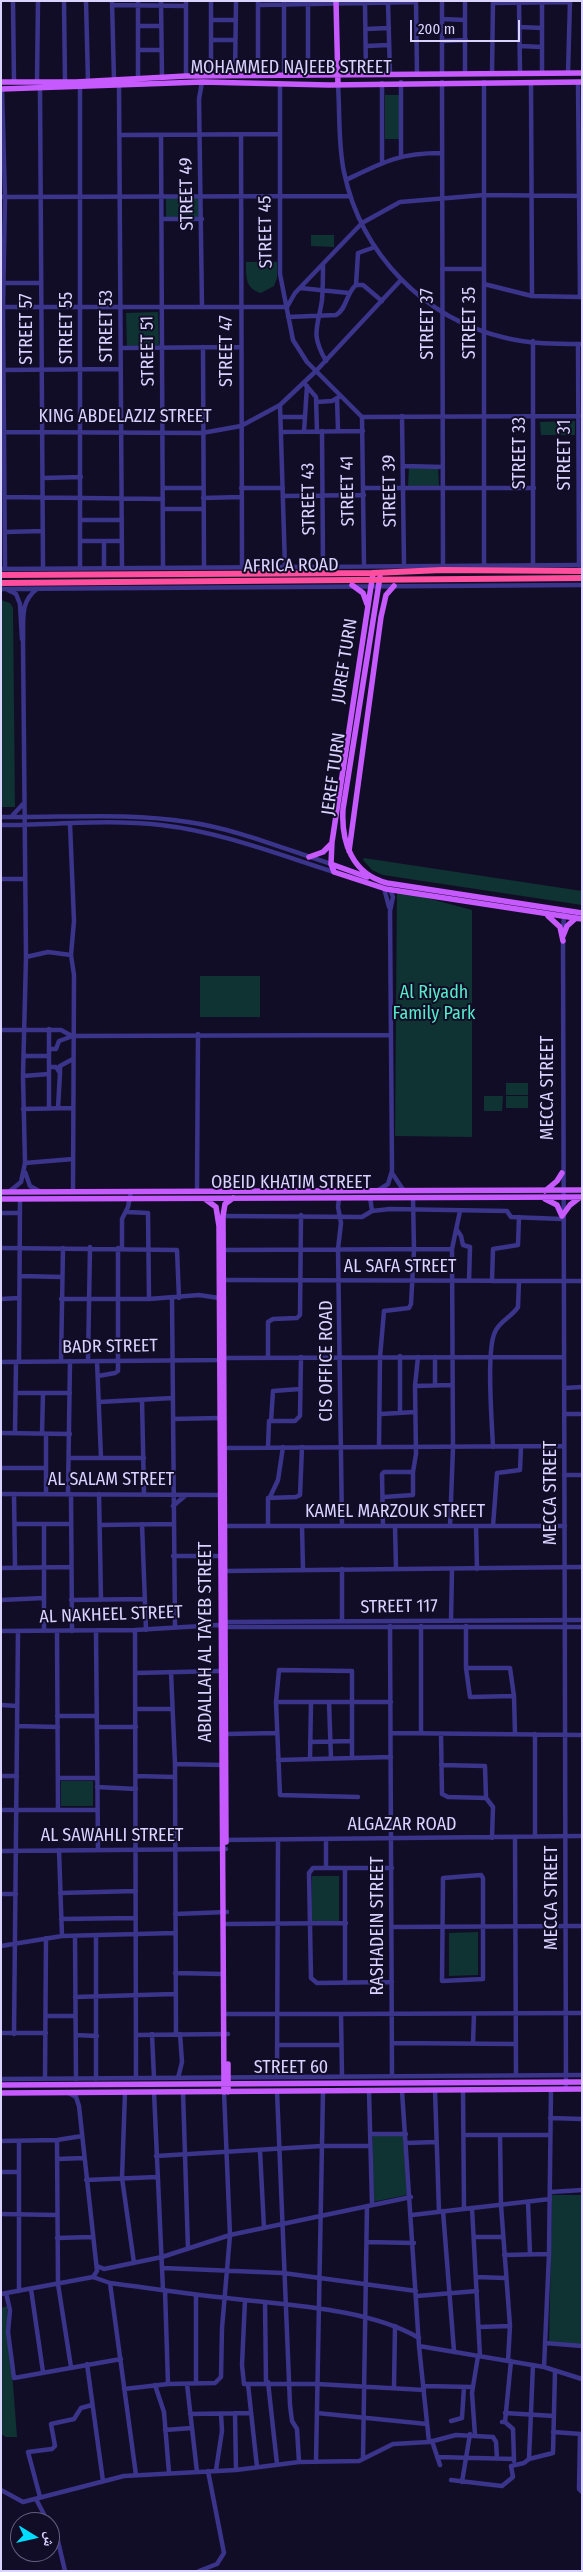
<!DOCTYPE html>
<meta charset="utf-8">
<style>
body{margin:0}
#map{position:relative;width:583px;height:2572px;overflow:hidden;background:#120d27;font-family:"Fira Sans Condensed","Noto Naskh Arabic",sans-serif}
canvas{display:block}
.frame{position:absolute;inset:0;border:2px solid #dad3ff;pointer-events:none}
.north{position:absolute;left:10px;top:2512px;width:50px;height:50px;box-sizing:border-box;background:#120d27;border:1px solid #625c7d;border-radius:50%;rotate:99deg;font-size:14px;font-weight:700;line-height:20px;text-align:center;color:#dad3ff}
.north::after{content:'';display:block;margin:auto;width:18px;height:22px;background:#00dcfe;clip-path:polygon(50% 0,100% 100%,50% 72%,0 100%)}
.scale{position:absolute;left:410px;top:20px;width:110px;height:22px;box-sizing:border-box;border:2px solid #dad3ff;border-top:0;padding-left:6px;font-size:15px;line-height:18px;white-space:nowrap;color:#dad3ff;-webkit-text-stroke:4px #120d27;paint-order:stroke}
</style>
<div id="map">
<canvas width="583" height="2572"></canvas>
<div class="frame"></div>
<div class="north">ش</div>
<div class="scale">200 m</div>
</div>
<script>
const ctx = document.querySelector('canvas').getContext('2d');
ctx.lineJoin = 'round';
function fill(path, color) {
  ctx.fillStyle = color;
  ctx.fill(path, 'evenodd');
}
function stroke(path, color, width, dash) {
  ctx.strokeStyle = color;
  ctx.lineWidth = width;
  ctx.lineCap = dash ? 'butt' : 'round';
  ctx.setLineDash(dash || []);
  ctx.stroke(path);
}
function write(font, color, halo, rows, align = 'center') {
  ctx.font = font + ' "Fira Sans Condensed",sans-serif';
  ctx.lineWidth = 4;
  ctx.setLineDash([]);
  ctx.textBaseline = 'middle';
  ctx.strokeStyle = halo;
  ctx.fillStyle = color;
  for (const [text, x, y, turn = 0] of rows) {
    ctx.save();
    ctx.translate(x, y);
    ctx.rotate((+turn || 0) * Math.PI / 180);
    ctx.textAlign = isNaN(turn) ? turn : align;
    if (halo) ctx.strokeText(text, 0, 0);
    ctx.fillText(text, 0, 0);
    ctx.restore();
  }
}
const green = new Path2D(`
 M385 95H400V139H385Z
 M166 198H199V217H166Z
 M311 235H334V247L311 246Z
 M246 262H277V278L274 286 261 293C245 289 246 276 246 262Z
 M158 312 159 345 127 346 126 313Z
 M575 421V435H541L540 422Z
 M409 467H438L439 486H408Z
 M1 600 10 603 13 608 15 807H1Z
 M364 858 582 891V905L383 875 372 870 363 860Z
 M397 890 472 910V1137L395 1136Z
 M200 976H260V1017H200Z
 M506 1083H528V1095H506Z
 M484 1096H503L502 1111H484Z
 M506 1096H528V1108H506Z
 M61 1781H93V1806H61Z
 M312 1876H339V1924H311Z
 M478 1932V1975L449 1976V1933Z
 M373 2136H403L407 2195 372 2202Z
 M552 2195H582V2346L549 2344Z
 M7 2306 17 2437H6L1 2434V2308Z`);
const minor = new Path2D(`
 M13 1 14 82
 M64 1 65 82
 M86 1 88 82
 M112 1 114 80
 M138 1V78
 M161 1 162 77
 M186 1V76
 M416 1 417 74
 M442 1V74
 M542 1V73
 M284 2V76
 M388 2 390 74
 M519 2 520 73
 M308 3V76
 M365 3 366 75
 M493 3 570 2
 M112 5 186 6
 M258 5 416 2
 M442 19 465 20
 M211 20H236
 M138 26H161
 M520 27 542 28
 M366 29 389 28
 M211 40H235
 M442 41 466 40
 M366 46 389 45
 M520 46 542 47
 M138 50H161
 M465 73V1
 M568 73 570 1
 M492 74 493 1
 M211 76V1
 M235 76 236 1
 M258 76V1
 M37 82 38 1
 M202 82 199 99 202 307
 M442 82 443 565
 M484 82V565
 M531 82 532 296
 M578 82 580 297
 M280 83V274L293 340 307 362 362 417 579 416
 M382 83V161
 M119 85 122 568
 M338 85C340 113 338 144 344 172 361 254 424 319 506 338 530 344 557 344 582 344
 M2 89 5 197 3 307 5 569
 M40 89 43 568
 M120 135 279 134
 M161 135 163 568
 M241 135 242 566
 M401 156V82
 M346 180C383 162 399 153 441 153
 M1 197 350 196
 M162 219H202
 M323 264C323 276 323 288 322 300 318 328 310 333 326 361
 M442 269H484
 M3 283H41
 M484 284 532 296 581 297
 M356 285 358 253 375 247
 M300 288 349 293
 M1 307H287L295 293 362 223 400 202 484 195 582 196
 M288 317 336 315C347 309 346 293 356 285H363L382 301
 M578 344 579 566
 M203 347 204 567
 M121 348 241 347
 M2 370 121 369
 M304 383 316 397 317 432
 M337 398 338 431
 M316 402 332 401 339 397
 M280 405 285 567
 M402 416 404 565
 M281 417H304
 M362 417 364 566
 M322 431 323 566
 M3 432 202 433 241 426 280 405 316 371 400 281
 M282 432 363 431
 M304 432 307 386
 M404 466 443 467
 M43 478 81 477
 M163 488H202
 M241 488H283
 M364 488H534
 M283 496 364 495
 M5 497 163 499
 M203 498 241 497
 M163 509H202
 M80 520H122
 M5 532 43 531
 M80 541H122
 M533 565V341
 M80 568V88
 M104 568V541
 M1 569 582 565
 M1 589 582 585
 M8 590 16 594 20 604 22 639
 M12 816 23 804
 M1 817C63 818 127 812 188 822 237 829 284 849 331 864
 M70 824 74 921 71 955 74 975 73 1192
 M1 825C54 825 109 819 161 825 221 832 277 854 334 872
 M1 879H25
 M384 888 389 907
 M563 932 564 914
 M563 939 566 2089
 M26 957 48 952 71 955
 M49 1029V1108
 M1 1030H61L72 1036 391 1035
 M49 1049H56L59 1041 70 1037
 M24 1056H49
 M49 1067H56L60 1073V1066L73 1059
 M23 1076 49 1074
 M58 1108 60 1073
 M23 1109 73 1108
 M25 1163 73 1159
 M25 1172 30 1186 39 1191
 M392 1173 404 1191
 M10 1191 21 1182 25 1163 23 1076 26 957 23 642C24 622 19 602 37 589
 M377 1191 388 1184 392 1171 390 911 393 897 390 889
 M197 1192 198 1034
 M370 1197 372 1211
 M339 1198 338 1207 341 1223 338 1249 342 1526
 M127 1212 148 1213 149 1299
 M1 1213H20
 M222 1216 362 1217 372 1211 390 1209 507 1211 511 1217 562 1219
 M457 1230 461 1236 463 1245 470 1247 469 1281
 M1 1248 177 1250 179 1298
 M122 1248V1219L128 1207 131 1191
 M224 1250 452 1249
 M20 1276 62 1277
 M221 1280 582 1281
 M492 1281 493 1249 518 1245 519 1217
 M172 1298 175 1627
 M1 1299 19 1298
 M61 1299H149L199 1295 219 1298
 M400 1356V1413
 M435 1357V1385
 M222 1358 564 1357
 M268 1358V1322L273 1319 297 1318 300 1315 301 1215
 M61 1361 63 1248
 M88 1361 90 1247
 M97 1361 101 1458
 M1 1362 222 1360
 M19 1362 20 1199
 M98 1376 115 1373 118 1371V1248
 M415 1386 452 1385
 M564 1388 582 1387
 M16 1393H70
 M142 1400 144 1494
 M99 1402 173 1398
 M381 1414 415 1412
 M564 1414H582
 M173 1419 220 1418
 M271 1421 273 1391 300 1389
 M1 1433 70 1434
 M15 1433 16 1362
 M42 1434 43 1393
 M268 1447 269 1421H295L300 1416 301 1357
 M379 1447 380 1357 384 1311 409 1308 411 1304 414 1250 413 1197
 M493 1447C492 1423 486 1350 495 1332 500 1320 512 1317 518 1307L519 1281
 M224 1448 564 1446
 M69 1458H144
 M1 1468H46
 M564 1475H582
 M1 1494 222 1495
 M14 1494 15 1567
 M46 1494V1434
 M68 1494 70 1361
 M71 1494 72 1631
 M99 1494 101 1600
 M270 1497 278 1480 283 1447
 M384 1497 413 1495V1472
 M173 1506 186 1495
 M15 1524H70
 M44 1524V1631
 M142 1524 146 1630
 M100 1525 173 1524
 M225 1526H565
 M268 1526V1498L296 1497 300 1495 302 1447
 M302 1526 303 1570
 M383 1526 382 1474 384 1472H413L416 1454 415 1386 418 1357
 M395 1526 396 1569
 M450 1526 453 1448 452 1249 460 1211
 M476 1526 477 1569
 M493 1526 497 1473 520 1470 521 1447
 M173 1556H220
 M1 1568 71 1567
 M342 1569V1621
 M225 1571 582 1567
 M1 1600 44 1598
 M71 1600 144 1599
 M451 1620 452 1569
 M223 1622 582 1620
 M390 1626 392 2076
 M421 1626V1733
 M466 1626V1668L470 1697 514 1696
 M135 1630 136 2078
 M1 1631 135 1630 218 1625 221 1627H582
 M57 1631 58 1810
 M96 1631 98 1850
 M466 1668H510L514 1696 515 1734
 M171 1672 175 1764 176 2034
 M136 1673 221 1671
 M276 1702H391
 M329 1702 331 1759
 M1 1705 17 1706
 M136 1709H172
 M57 1716H97
 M17 1726 58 1727
 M97 1727H136
 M391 1733 582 1735
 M226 1734 277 1733
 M441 1734 442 1794 448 1797 486 1798
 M535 1734V1837
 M310 1742 352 1741
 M352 1758V1671L279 1670 276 1702 280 1795 358 1797
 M310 1759 311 1702
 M278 1760 391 1757
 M175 1764 222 1765
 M441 1765 485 1766 486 1798 493 1807 492 1838
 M1 1776H17
 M136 1776 174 1777
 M58 1778H97
 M97 1787 136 1789
 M1 1810H97
 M515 1838 516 2075
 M223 1840 582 1836
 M59 1850 62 1936
 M1 1851 226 1849
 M326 1868V1839
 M481 1875 483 1878V1979L442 1981 443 1878Z
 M60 1893 136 1891
 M1 1894H16
 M175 1914 227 1912
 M61 1919 136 1918
 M227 1924 346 1923
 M392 1927 582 1926
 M75 1936 76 2079
 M96 1936V2079
 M1 1946 62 1936 175 1933
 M175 1973 223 1974
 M392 1982 317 1983 311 1978 309 1873 313 1868H392
 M345 1983V1868
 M75 1997 174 1994
 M224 2014H341L342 2076
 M341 2014 582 2013
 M47 2016H75
 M1 2033H46
 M14 2034 18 1631
 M152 2034 154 2078
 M76 2035 97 2036
 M136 2035 228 2034
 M392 2043 516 2044
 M473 2043 474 2014
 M278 2045H340
 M277 2076 278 1840
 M178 2078 182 2062 180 2034
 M1 2079 582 2075
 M45 2079 46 1938
 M435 2090 439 2212
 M463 2090 464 2209
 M277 2091 290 2405 292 2421 297 2429 299 2462
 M369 2091 372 2205
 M402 2091 419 2346 429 2442
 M125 2092 122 2178 134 2263
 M154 2092 163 2290
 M183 2092 188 2249
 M550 2118 582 2119
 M370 2134H406
 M464 2135H550
 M500 2135 501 2205 510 2326 508 2361
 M57 2140 58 2284 71 2367
 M1 2141 57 2140 82 2136
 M406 2143 436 2142
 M260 2151 264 2228
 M156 2156 322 2146H370
 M57 2159 84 2158
 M1 2172H19
 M86 2180 157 2177
 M550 2192 582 2190
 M528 2202 530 2254
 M472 2208 480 2356
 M443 2211 454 2351
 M1 2214 57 2215
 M412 2215 550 2199
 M474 2237H503
 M57 2238 92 2237
 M367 2242 414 2243
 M504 2255 549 2254
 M97 2266 104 2269 162 2257 230 2235 411 2197
 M163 2268 283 2273 416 2291
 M93 2277 110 2283C149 2288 188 2294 227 2298 285 2305 368 2308 419 2338
 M476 2277 505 2278
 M110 2283 136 2475
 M31 2289 43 2372
 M165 2290 168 2384
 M19 2291V2141
 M6 2293 10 2310 8 2332 14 2378 121 2359
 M1 2294 93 2277 97 2271 79 2106 76 2097 69 2093
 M417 2296 477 2291
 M245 2300 242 2365 244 2384H317L424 2390
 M265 2302 266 2382
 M479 2327 510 2326
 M545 2343 582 2346
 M419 2346 544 2367 582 2379
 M87 2364 103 2481
 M533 2365 529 2459 553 2453 555 2371
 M544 2367 549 2254 551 2089
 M268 2382 277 2464
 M196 2383V2295
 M187 2384 197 2472
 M248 2384 257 2467
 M155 2385 164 2412 169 2473
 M424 2386 472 2387
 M394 2387 395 2326
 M124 2389 168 2384 215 2383 221 2377 222 2328 230 2235 224 2092
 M235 2413 236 2470
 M317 2413 427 2424
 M505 2413 554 2416
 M190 2414 251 2413
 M451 2421 462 2418 464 2387
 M502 2422H505L511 2361
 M505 2422 513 2429 514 2461
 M165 2430 192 2428
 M553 2432 581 2434
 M580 2434 579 2489 582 2492
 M475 2435 472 2393 478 2356
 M432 2441 440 2465
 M437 2457 514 2459
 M363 2458 367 2206
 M316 2462 323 2091
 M216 2470 222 2431 221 2414
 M451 2480 502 2486 513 2477 511 2466 524 2463 529 2459
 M462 2482 470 2434
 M1 2490 23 2502 124 2476 236 2470 299 2462 359 2461 393 2444 429 2442 456 2435 493 2437 496 2442 497 2459
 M40 2497 28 2452 52 2449 55 2446 51 2424 74 2419 81 2408 92 2405
 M36 2499 48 2522
 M50 2526 58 2541 65 2571
 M199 2571 217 2564 224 2553 208 2471`);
const major = new Path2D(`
 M336 1 338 85
 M1 82H76L186 76 582 73
 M1 89 202 82 329 85 582 82
 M373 573 332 842 331 864 334 872 386 889 582 919
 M380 577 343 809C341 842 352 874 387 883L582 913
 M352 585 363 593 367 604
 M349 851 381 617 386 595 394 586
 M309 857 323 852 331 844
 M331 864 367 877
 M548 916 560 927 563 941
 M563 936 567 926 576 918
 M545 1191 557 1181 562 1173
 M1 1192 582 1190
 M1 1199 582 1197
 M205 1199 216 1207 219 1226 224 2092
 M545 1199 557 1205 562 1216
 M562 1216 570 1205 579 1198
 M226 1842 223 1216 225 1204 233 1198
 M228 2064V2092
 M1 2085 582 2082
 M1 2093 582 2089`);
const highway = new Path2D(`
 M1 575 373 573 442 570 582 571
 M1 583 582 578`);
const streetNames = [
 ["MOHAMMED NAJEEB STREET",291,68],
 ["STREET 49",187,194,-91],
 ["STREET 45",266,232,-91],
 ["STREET 35",470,323,-90],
 ["STREET 37",428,324,-90],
 ["STREET 53",107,326,-90],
 ["STREET 55",67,328,-90],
 ["STREET 57",27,329,-90],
 ["STREET 51",148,351,-91],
 ["STREET 47",227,351,-90],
 ["KING ABDELAZIZ STREET",125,417],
 ["STREET 33",520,453,-90],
 ["STREET 31",565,455,-90],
 ["STREET 41",348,491,-91],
 ["STREET 39",390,491,-91],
 ["STREET 43",309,499,-91],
 ["AFRICA ROAD",291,566,-1],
 ["JUREF TURN",345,661,-81],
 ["JEREF TURN",334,774,-82],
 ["MECCA STREET",548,1088,-90],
 ["OBEID KHATIM STREET",291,1183],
 ["AL SAFA STREET",400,1267],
 ["BADR STREET",110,1347,-1],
 ["CIS OFFICE ROAD",327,1361,-90],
 ["AL SALAM STREET",111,1480],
 ["MECCA STREET",551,1493,-90],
 ["KAMEL MARZOUK STREET",395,1512],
 ["STREET 117",399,1607,-1],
 ["AL NAKHEEL STREET",111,1615,-2],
 ["ABDALLAH AL TAYEB STREET",206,1642,-90],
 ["ALGAZAR ROAD",402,1825],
 ["AL SAWAHLI STREET",112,1836],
 ["MECCA STREET",552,1898,-90],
 ["RASHADEIN STREET",378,1926,-90],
 ["STREET 60",291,2068]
];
const parkNames = [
 ["Al Riyadh",434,993],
 ["Family Park",434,1014]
];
fill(green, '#0f3232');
stroke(minor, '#3a348a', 4.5);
stroke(major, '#c75aff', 5.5);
stroke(highway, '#ff4e9d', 6);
write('18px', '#dad3ff', '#120d27', streetNames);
write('18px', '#54eaca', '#120d27', parkNames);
</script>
